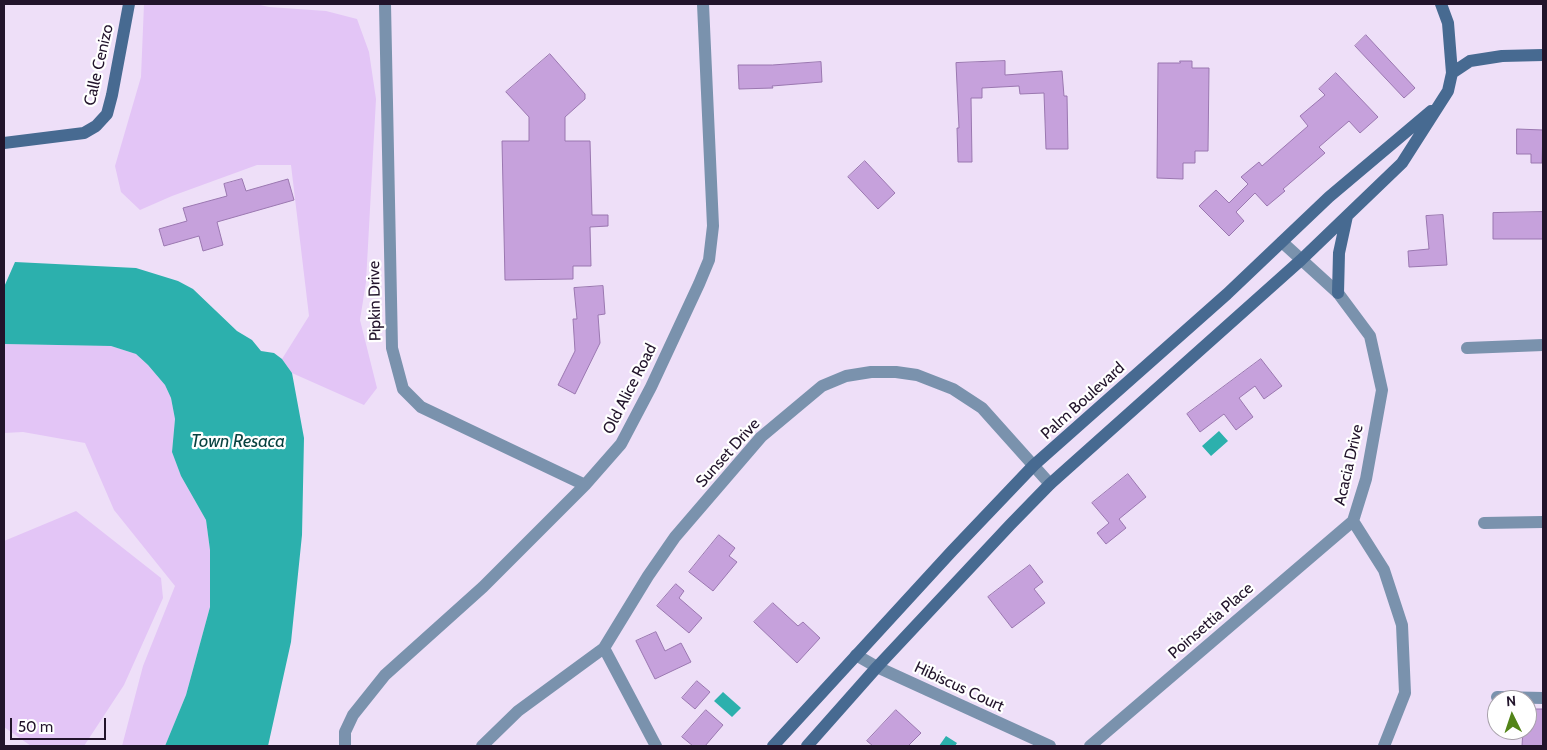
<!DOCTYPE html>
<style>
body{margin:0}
#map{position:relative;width:1547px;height:750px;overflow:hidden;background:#eedff8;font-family:Cabin,sans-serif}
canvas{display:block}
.frame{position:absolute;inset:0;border:5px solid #22142b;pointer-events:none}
.north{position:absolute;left:1487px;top:690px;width:50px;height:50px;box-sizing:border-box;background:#fff;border:1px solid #a7a1aa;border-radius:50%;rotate:356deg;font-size:14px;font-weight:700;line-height:20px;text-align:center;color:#22142b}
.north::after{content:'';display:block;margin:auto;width:18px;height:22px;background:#528418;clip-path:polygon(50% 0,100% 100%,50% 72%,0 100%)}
.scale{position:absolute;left:10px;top:718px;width:96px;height:22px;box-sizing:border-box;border:2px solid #22142b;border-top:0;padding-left:6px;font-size:15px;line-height:18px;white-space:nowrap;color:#22142b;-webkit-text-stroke:4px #fff;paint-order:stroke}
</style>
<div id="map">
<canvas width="1547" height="750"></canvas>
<div class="frame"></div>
<div class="north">N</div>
<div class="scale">50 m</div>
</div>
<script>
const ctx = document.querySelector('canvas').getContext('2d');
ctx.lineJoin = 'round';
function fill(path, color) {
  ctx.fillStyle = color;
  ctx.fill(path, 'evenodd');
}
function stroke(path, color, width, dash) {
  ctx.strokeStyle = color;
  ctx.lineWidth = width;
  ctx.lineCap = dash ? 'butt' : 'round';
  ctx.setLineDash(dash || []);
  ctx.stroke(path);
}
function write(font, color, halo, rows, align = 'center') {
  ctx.font = font + ' Cabin,sans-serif';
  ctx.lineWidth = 4.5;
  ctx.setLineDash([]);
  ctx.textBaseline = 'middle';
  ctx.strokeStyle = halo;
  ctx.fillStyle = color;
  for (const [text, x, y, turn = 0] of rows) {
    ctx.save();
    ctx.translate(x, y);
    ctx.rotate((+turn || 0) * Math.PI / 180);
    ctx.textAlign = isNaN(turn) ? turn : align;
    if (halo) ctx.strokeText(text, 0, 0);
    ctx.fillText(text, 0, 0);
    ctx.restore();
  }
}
const green = new Path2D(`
 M144 4H256L269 7 326 11 357 19 369 52 376 99 366 282 360 320 377 388 364 405 292 373 282 359 309 316 291 165H257L172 196 140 210 121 192 115 166 141 77Z
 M4 344 111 346 136 354 148 365 165 385 171 398 175 419 172 452 181 476 206 520 210 550V607L186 695 165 746H122L143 666 175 586 114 510 85 443 23 432 4 433Z
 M76 511 161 578 163 598 124 685 84 746H31L4 727V541Z`);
const water = new Path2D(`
 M15 262 136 268 178 281 193 289 237 331 252 340 261 351 274 353 282 359 292 373 304 438 302 535 291 642 268 746H165L186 695 210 607V550L206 520 181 476 172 452 175 419 171 398 165 385 148 365 136 354 111 346 4 344V287Z
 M1219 431 1228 441 1211 456 1202 446Z
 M723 692 741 708 732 717 714 701Z
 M946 736 957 743 955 746H939Z`);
const building = new Path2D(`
 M1366 35 1415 88 1404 98 1355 46Z
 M550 54 585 94V99L565 117V141H590L592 215H608V226L590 227 591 266H573V279L505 280 502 141H529V117L506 92Z
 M1005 61V75L1062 71 1064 96H1067L1068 149H1046L1044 93 1020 94 1019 86 982 88V98H971L972 162H958L957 128H959L956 63Z
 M1180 61H1192V68H1209L1208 151H1195V163H1183V179L1157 178 1158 63H1180Z
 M821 62 822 82 772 86 773 88 739 89 738 65H772Z
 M1336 73 1378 117 1360 133 1349 121 1319 147 1325 153 1283 189 1285 191 1267 206 1255 193 1236 212 1244 221 1229 236 1199 206 1216 190 1229 203 1248 184 1241 177 1259 162 1262 166 1308 126 1300 116 1325 95 1319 89Z
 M1517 129 1543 130 1542 163H1531V154H1517Z
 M865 161 895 193 878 209 848 177Z
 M242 179 246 191 288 179 294 200 217 222 223 245 203 251 199 236 164 246 159 229 187 221 183 208 227 196 224 184Z
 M1543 212V239H1493V213Z
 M1443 215 1447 265 1409 267 1408 251 1429 249 1426 216Z
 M603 286 605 314 598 315 600 343 575 394 558 385 575 351 573 319H577L574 288Z
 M1261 359 1282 386 1264 399 1255 386 1239 398 1253 417 1236 430 1224 414 1200 432 1187 414Z
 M1128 474 1146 497 1119 519 1126 528 1106 544 1097 533 1109 523 1092 503Z
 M719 535 735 548 729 556 737 562 713 591 689 572Z
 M1030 565 1043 582 1034 589 1045 603 1012 628 988 597Z
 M676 584 684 591 679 598 702 618 689 633 657 606Z
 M773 603 798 626 803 622 820 638 797 663 754 622Z
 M656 632 665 651 681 643 691 662 655 679 636 641Z
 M697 681 710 692 695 709 682 698Z
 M1527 709H1543V746H1522L1523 730H1527Z
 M706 710 723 725 705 746H693L682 737Z
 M896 710 921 733 908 746H873L867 741Z`);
const street = new Path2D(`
 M385 4 392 348 403 389 421 407 585 485
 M1282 242 1338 293 1370 336 1382 390 1366 479 1353 521 1384 570 1402 625 1405 693 1384 746
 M1467 348 1543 345
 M1484 523 1543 522
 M604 648 656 746
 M856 655 877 667 1050 746
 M1497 697 1543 698
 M345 746V732L353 715 385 675 483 587 585 485 621 444 651 387 699 284 709 260 713 226 703 4
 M482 746 518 711 604 648 648 576 675 537 761 437 822 386 846 376 871 372H896L917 375 953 389 982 408 1050 484
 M1090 746 1353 521`);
const secondary = new Path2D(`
 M1452 73 1470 61 1502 56 1543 55
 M4 143 84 133 96 126 107 114 112 95 129 4
 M1338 293 1339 253 1347 216
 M773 746 952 551 1034 465 1227 294 1329 197 1431 111
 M807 746 877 667 1010 525 1050 484 1301 260 1402 163 1448 91 1452 73 1448 23 1441 4`);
const streetNames = [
 ["Calle Cenizo",99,65,-77],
 ["Pipkin Drive",375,301,-91],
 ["Old Alice Road",630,389,-63],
 ["Palm Boulevard",1083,401,-42],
 ["Sunset Drive",728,453,-48],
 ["Acacia Drive",1349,465,-77],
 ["Poinsettia Place",1211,621,-41],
 ["Hibiscus Court",959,687,25]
];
const waterNames = [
 ["Town Resaca",238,442]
];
fill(green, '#e3c5f6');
fill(water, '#2cb0ad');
fill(building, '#c6a1dc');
stroke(building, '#9a77b0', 1);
stroke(street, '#7a92ad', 12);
stroke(secondary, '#476a91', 12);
write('16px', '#22142b', '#fff', streetNames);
write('italic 18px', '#094341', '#fff', waterNames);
</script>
